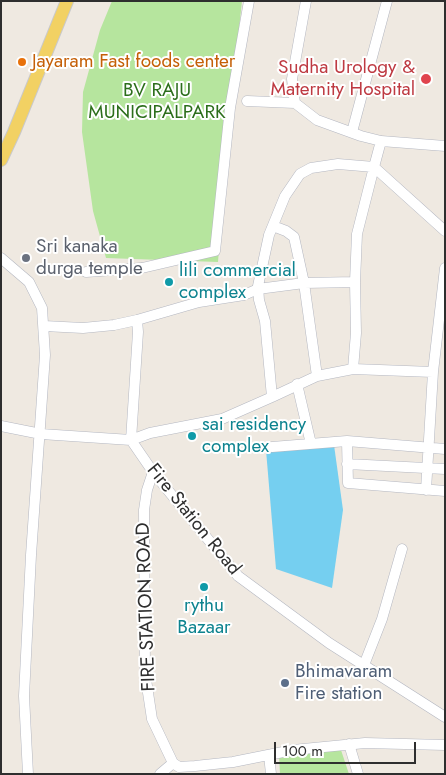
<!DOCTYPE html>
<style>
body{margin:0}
#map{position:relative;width:446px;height:775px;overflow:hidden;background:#efe9e1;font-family:Jost,sans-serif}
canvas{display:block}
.frame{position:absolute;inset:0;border:2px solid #2e2e2e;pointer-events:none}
.scale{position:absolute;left:274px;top:742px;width:142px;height:22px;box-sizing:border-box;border:2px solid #2e2e2e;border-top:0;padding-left:6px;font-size:15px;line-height:18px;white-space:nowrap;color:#2e2e2e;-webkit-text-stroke:4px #fff;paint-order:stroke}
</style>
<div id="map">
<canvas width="446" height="775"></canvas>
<div class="frame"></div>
<div class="scale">100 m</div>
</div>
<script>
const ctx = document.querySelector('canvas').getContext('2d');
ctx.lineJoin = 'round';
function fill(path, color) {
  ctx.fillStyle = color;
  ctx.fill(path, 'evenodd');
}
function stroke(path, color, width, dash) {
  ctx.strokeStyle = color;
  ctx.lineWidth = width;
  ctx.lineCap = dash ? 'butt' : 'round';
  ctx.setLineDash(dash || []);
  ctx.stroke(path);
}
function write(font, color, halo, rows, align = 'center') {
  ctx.font = font + ' Jost,sans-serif';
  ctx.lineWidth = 4;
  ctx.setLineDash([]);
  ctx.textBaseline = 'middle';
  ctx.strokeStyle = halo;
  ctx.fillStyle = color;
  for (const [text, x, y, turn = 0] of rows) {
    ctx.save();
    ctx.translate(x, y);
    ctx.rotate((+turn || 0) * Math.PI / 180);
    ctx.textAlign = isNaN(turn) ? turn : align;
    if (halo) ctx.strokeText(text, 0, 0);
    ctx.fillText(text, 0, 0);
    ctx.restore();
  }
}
const green = new Path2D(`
 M112 1H242L229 124 218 262 106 258 93 211 82 132 83 92 100 30Z
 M341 750 349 774H280L279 755Z`);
const water = new Path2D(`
 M334 445 343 510 332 588 276 569 266 450Z`);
const minor = new Path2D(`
 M306 1 292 79 295 103 317 120 361 136 381 141 445 146
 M247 101 295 103
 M352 132 387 1
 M273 226 286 231 294 237 304 283 317 376
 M1 258 29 282 42 308 45 355 31 555 24 696 28 774
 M86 272 142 268 215 251 230 108 249 1
 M137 320 138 332 131 440 150 433 222 419 272 397 265 321 259 300 258 286 269 235 285 196 300 174 311 168 338 164 374 167 381 141
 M44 326 83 328 114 325 137 320 199 302 244 295 258 289 304 283 355 282
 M353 369 356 333 355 282 357 234 374 167 445 231
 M297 384 311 444
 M272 397 317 376 353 369 433 372
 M1 426 41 434 131 440 153 472 238 576 329 643 445 717
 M347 441 348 483 445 491
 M272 447 347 441 445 449
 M347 464 445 469
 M153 472 147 490 144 510 145 673 152 719 173 763 179 767 195 766 233 762 293 750 365 743 445 745
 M426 490 433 372 445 268
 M364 665 382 619 402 549
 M349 744 358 774
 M269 755 271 774
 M160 774 173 763`);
const major = new Path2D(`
 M1 160 14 132 67 1`);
const markers = [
 [22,62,5,"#e8710a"],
 [426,79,6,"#e0444e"],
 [26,258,5,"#6b7280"],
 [169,282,5,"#0f9aa8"],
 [192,436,5,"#0f9aa8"],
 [204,587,5,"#0f9aa8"],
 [285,683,5,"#5c6f8a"]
];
const foodNames = [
 ["Jayaram Fast foods center",32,62]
];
const healthNames = [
 ["Sudha Urology &",415,68],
 ["Maternity Hospital",415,90]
];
const parkNames = [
 ["BV RAJU",157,91],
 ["MUNICIPALPARK",157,113]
];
const worshipNames = [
 ["Sri kanaka",36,247],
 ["durga temple",36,269]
];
const cultureNames = [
 ["lili commercial",179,271],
 ["complex",179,293],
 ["sai residency",202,425],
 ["complex",202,447],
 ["rythu",204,606,"center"],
 ["Bazaar",204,628,"center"]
];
const streetNames = [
 ["Fire Station Road",193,520,51],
 ["FIRE STATION ROAD",147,607,-92]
];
const serviceNames = [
 ["Bhimavaram",295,672],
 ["Fire station",295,694]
];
fill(green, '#b6e59e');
fill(water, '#75cff0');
stroke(minor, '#b4b7c1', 11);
stroke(major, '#c9c9c9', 14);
stroke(minor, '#fff', 10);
stroke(major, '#f2d163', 12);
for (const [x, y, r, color] of markers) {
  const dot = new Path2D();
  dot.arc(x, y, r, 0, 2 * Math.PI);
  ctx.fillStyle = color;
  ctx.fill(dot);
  stroke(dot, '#fff', 2);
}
write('19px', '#c56008', '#fff', foodNames, 'left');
write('19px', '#be3a42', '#fff', healthNames, 'right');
write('19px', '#2c6e1b', '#fff', parkNames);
write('19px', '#5b616d', '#fff', worshipNames, 'left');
write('19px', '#0d838f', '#fff', cultureNames, 'left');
write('19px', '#2e2e2e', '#fff', streetNames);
write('19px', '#4e5e75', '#fff', serviceNames, 'left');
</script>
